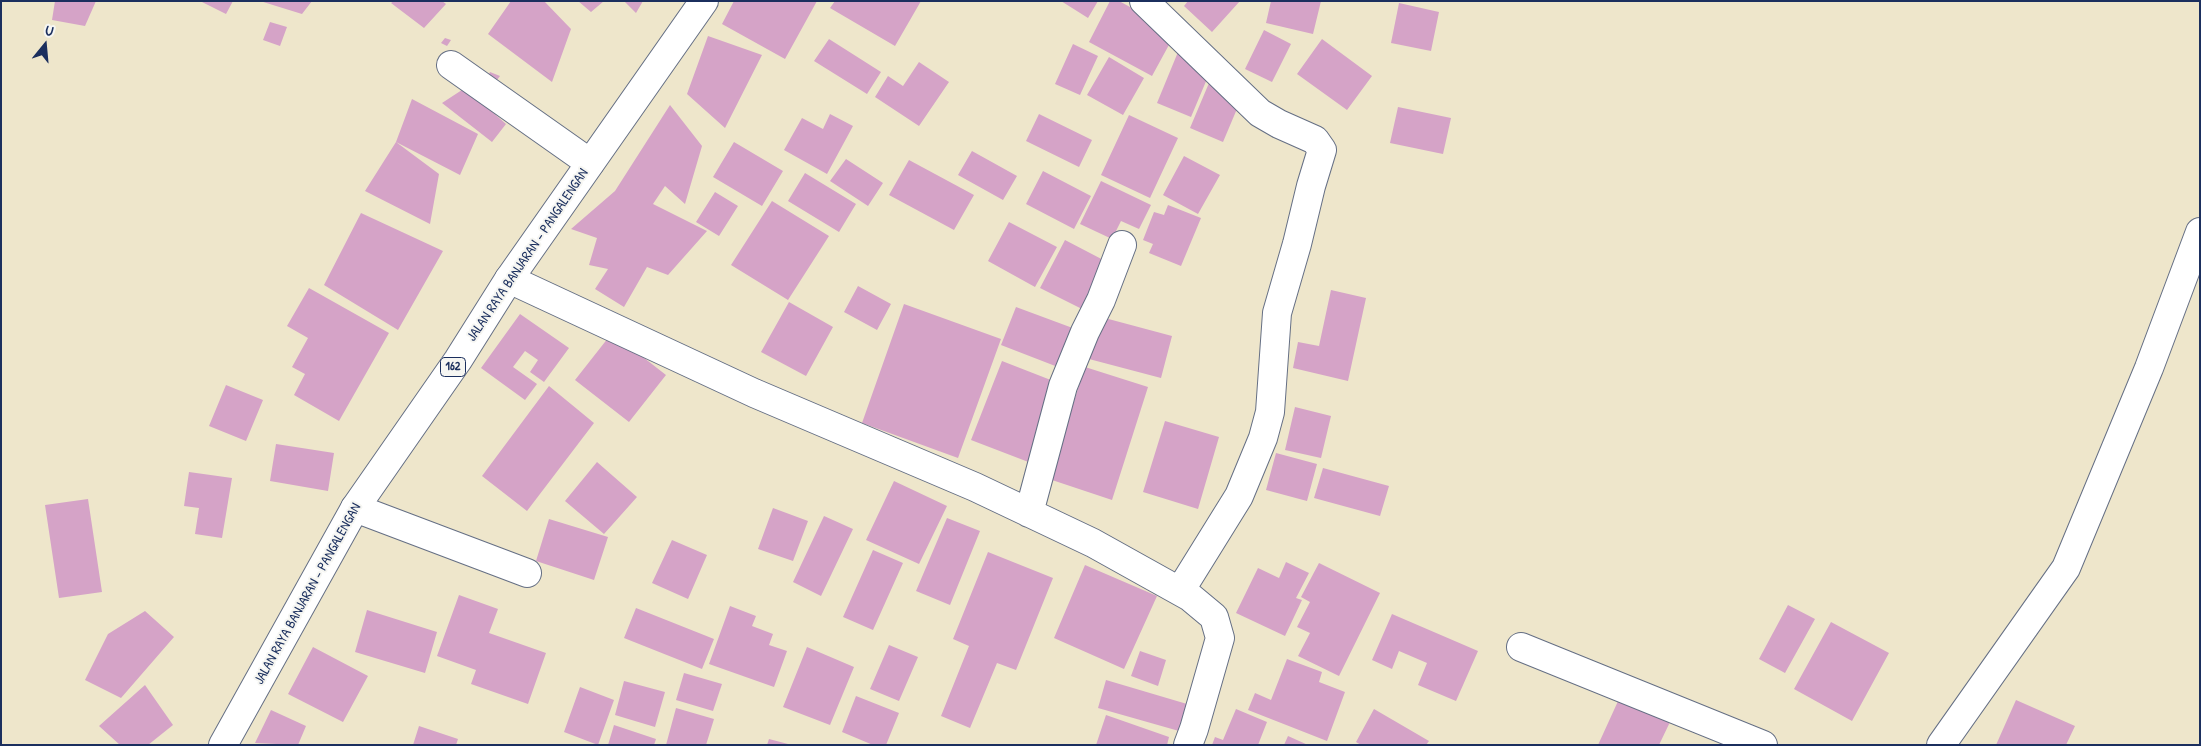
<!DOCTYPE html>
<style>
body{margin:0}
#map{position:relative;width:2201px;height:746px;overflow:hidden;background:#eee6cb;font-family:"Patrick Hand",sans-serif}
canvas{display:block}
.frame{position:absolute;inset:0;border:2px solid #1b2f5e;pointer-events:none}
.north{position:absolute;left:20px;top:20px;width:50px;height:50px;-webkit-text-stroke:4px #f6f6f2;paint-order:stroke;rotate:17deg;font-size:14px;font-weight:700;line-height:20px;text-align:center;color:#1b2f5e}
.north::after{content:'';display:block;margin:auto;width:18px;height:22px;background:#1b2f5e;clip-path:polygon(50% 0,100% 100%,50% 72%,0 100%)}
</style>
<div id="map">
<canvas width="2201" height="746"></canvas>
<div class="frame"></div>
<div class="north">U</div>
</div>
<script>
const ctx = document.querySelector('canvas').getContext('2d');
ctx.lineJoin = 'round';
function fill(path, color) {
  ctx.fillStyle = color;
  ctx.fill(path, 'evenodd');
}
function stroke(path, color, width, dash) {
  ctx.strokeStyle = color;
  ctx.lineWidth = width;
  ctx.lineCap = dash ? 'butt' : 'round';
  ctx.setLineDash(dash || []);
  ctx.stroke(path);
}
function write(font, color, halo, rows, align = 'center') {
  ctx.font = font + ' "Patrick Hand",sans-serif';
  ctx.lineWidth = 4;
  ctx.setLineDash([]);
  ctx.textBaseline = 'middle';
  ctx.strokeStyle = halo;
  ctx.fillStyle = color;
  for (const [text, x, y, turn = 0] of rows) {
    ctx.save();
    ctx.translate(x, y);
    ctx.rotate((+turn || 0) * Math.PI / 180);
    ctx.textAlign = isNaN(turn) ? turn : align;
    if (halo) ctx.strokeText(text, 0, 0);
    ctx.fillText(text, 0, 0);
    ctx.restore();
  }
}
const building = new Path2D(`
 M55 1H96L85 26 52 20Z
 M200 1H233L226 14Z
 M260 1H312L302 14Z
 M394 1H442L446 4 424 28 391 3Z
 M511 1H544L571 29 552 82 488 34Z
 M578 1H604L591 12Z
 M624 1H643L636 13Z
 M734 1H817L785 59 722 24Z
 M835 1H921L895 46 830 8Z
 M1061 1H1098L1088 18Z
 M1110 1H1119L1176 32 1152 76 1089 42Z
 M1188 1H1240L1212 32 1184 6Z
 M1271 1H1321L1313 34 1266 23Z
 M1399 3 1439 12 1431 51 1391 43Z
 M270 22 287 27 280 46 263 40Z
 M1264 30 1291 44 1272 82 1245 69Z
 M708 36 762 55 725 128 687 94Z
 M445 38 451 40 447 46 441 43Z
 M829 39 881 72 867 94 814 61Z
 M1322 39 1372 76 1347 110 1297 74Z
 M1073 44 1098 56 1080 95 1055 84Z
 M1178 52 1212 67 1191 117 1157 103Z
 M1109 57 1144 78 1123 115 1087 95Z
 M919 62 949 82 919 126 875 97 888 76 903 86Z
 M490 72 500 76 497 80 487 78Z
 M1209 83 1242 97 1223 142 1190 128Z
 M465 88 506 124 492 142 442 103Z
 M412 99 478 134 460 175 396 142 439 174 430 224 365 191 396 142Z
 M670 105 702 146 685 204 665 186 653 204 707 231 668 275 647 267 624 307 595 289 608 269 589 265 597 238 571 229 615 191Z
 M1398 107 1451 118 1443 154 1390 143Z
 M830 114 853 126 827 174 784 150 802 118 823 129Z
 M1039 114 1092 140 1079 167 1026 141Z
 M1129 115 1178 138 1150 198 1101 175Z
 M734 142 783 171 762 206 713 177Z
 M972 151 1017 176 1003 200 958 175Z
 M1184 156 1220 175 1198 214 1163 195Z
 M846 159 883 183 868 206 830 181Z
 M909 160 974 195 954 230 889 195Z
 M1043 171 1091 196 1074 229 1026 204Z
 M805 173 856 204 839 232 788 201Z
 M1101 181 1151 205 1139 229 1121 221 1112 239 1080 224Z
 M715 192 738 206 719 236 696 222Z
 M772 201 829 236 788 300 731 265Z
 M1168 205 1201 218 1181 266 1149 253 1153 244 1143 240 1154 212 1164 215Z
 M361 213 443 251 398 330 324 285Z
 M1009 222 1057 247 1035 287 988 261Z
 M1065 240 1111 264 1086 311 1040 288Z
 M858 286 891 304 877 330 844 312Z
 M309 288 389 333 339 421 294 395 305 374 292 367 308 338 287 326Z
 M1331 290 1366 298 1348 381 1293 368 1298 342 1319 346Z
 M789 302 833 327 806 376 761 352Z
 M904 304 1001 339 958 458 862 423Z
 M1016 307 1078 330 1063 369 1001 345Z
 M520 314 569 348 544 382 530 372 538 360 525 351 513 367 537 384 525 400 481 368Z
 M1101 317 1172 336 1161 378 1089 359Z
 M612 333 666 375 629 422 575 380Z
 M1002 361 1061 384 1031 463 971 440Z
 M1085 367 1148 387 1112 500 1049 479Z
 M226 385 263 400 246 441 209 426Z
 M549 386 594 423 527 511 482 476Z
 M1295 407 1331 416 1321 458 1285 450Z
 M1165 421 1219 437 1198 509 1143 492Z
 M276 444 334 453 328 491 270 481Z
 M1276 453 1317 464 1307 501 1266 490Z
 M597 462 637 497 604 534 565 501Z
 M1323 468 1389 486 1380 516 1314 498Z
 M189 472 232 478 222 538 195 534 199 508 184 506Z
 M894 481 947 506 919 564 866 540Z
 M88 499 102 592 59 598 45 505Z
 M773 508 808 521 793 561 758 549Z
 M824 516 853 529 821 596 793 582Z
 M947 518 980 531 950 605 916 591Z
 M549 519 608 537 594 580 536 561Z
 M672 540 707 555 688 599 652 583Z
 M873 550 903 563 873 630 843 617Z
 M988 552 1053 578 1016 670 997 663 970 728 941 716 969 646 953 639Z
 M1286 562 1309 573 1296 598 1302 600 1285 636 1236 613 1258 568 1279 578Z
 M1319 563 1380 593 1339 676 1298 656 1310 633 1297 627 1310 602 1301 597Z
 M1085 565 1157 596 1124 669 1054 638Z
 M459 595 498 609 489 633 546 653 528 704 471 684 476 670 437 656Z
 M1788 605 1815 619 1785 673 1759 659Z
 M730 606 756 616 752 626 773 634 769 645 787 651 774 687 709 664Z
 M636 608 714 639 702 669 624 638Z
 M367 610 437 632 425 673 355 652Z
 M145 611 174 637 121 698 85 680 108 634Z
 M1392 614 1478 651 1456 701 1418 685 1427 663 1399 651 1392 669 1372 660Z
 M1831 622 1889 653 1852 721 1794 689Z
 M889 645 918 657 899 701 870 689Z
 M313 647 368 676 343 722 288 694Z
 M807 647 854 667 830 725 783 707Z
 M1140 651 1166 660 1158 686 1131 676Z
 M1287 659 1322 672 1319 682 1345 692 1327 741 1248 710 1255 693 1271 700Z
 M684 673 722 684 713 711 676 700Z
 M1106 680 1187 704 1179 731 1098 708Z
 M624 681 665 692 655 727 615 715Z
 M145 685 173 725 148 745H120L99 726Z
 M580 687 614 700 598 745 564 732Z
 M856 696 899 713 886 745H873L842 732Z
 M1619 699 1670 722 1659 745H1598Z
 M2016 700 2075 726 2066 745H1996Z
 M676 708 714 719 706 745H666Z
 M1236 709 1267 722 1258 745H1212L1215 737 1223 740Z
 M1374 709 1429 741 1426 745H1361L1356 742Z
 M271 710 306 726 298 745 255 743Z
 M1106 715 1169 737 1167 745H1096Z
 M614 725 656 739 654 745H608Z
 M419 726 458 739 456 745H413Z
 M1288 736 1308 745H1284Z
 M769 739 788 744V745H767Z`);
const street = new Path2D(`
 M1144 1 1260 113 1279 124 1315 140 1322 150 1311 186 1297 244 1277 313 1270 412 1263 438 1239 496 1180 591
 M451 65 590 163
 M509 279 754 393 975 487 1093 543 1190 597 1214 617 1220 638 1194 729 1188 745
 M355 508 527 573
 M1029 513 1063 386 1085 332 1101 300 1122 245
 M1521 647 1763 745
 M1941 745 2066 568 2149 368 2200 232`);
const primary = new Path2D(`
 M223 745 355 508 458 360 509 279 704 1`);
const shields = [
 [453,367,25]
];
const shieldNames = [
 ["162",453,367]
];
const streetNames = [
 ["JALAN RAYA BANJARAN - PANGALENGAN",528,255,-56],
 ["JALAN RAYA BANJARAN - PANGALENGAN",308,594,-61]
];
fill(building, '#d5a3c7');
stroke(street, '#656f84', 30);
stroke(primary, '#656f84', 30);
stroke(street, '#fff', 28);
stroke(primary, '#fff', 28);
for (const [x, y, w] of shields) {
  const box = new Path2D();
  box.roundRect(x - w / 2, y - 9.5, w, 19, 4);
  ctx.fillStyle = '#f6f6f2';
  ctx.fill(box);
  stroke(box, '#1b2f5e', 1);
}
write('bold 12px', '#1b2f5e', null, shieldNames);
write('14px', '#1b2f5e', '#f6f6f2', streetNames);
</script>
